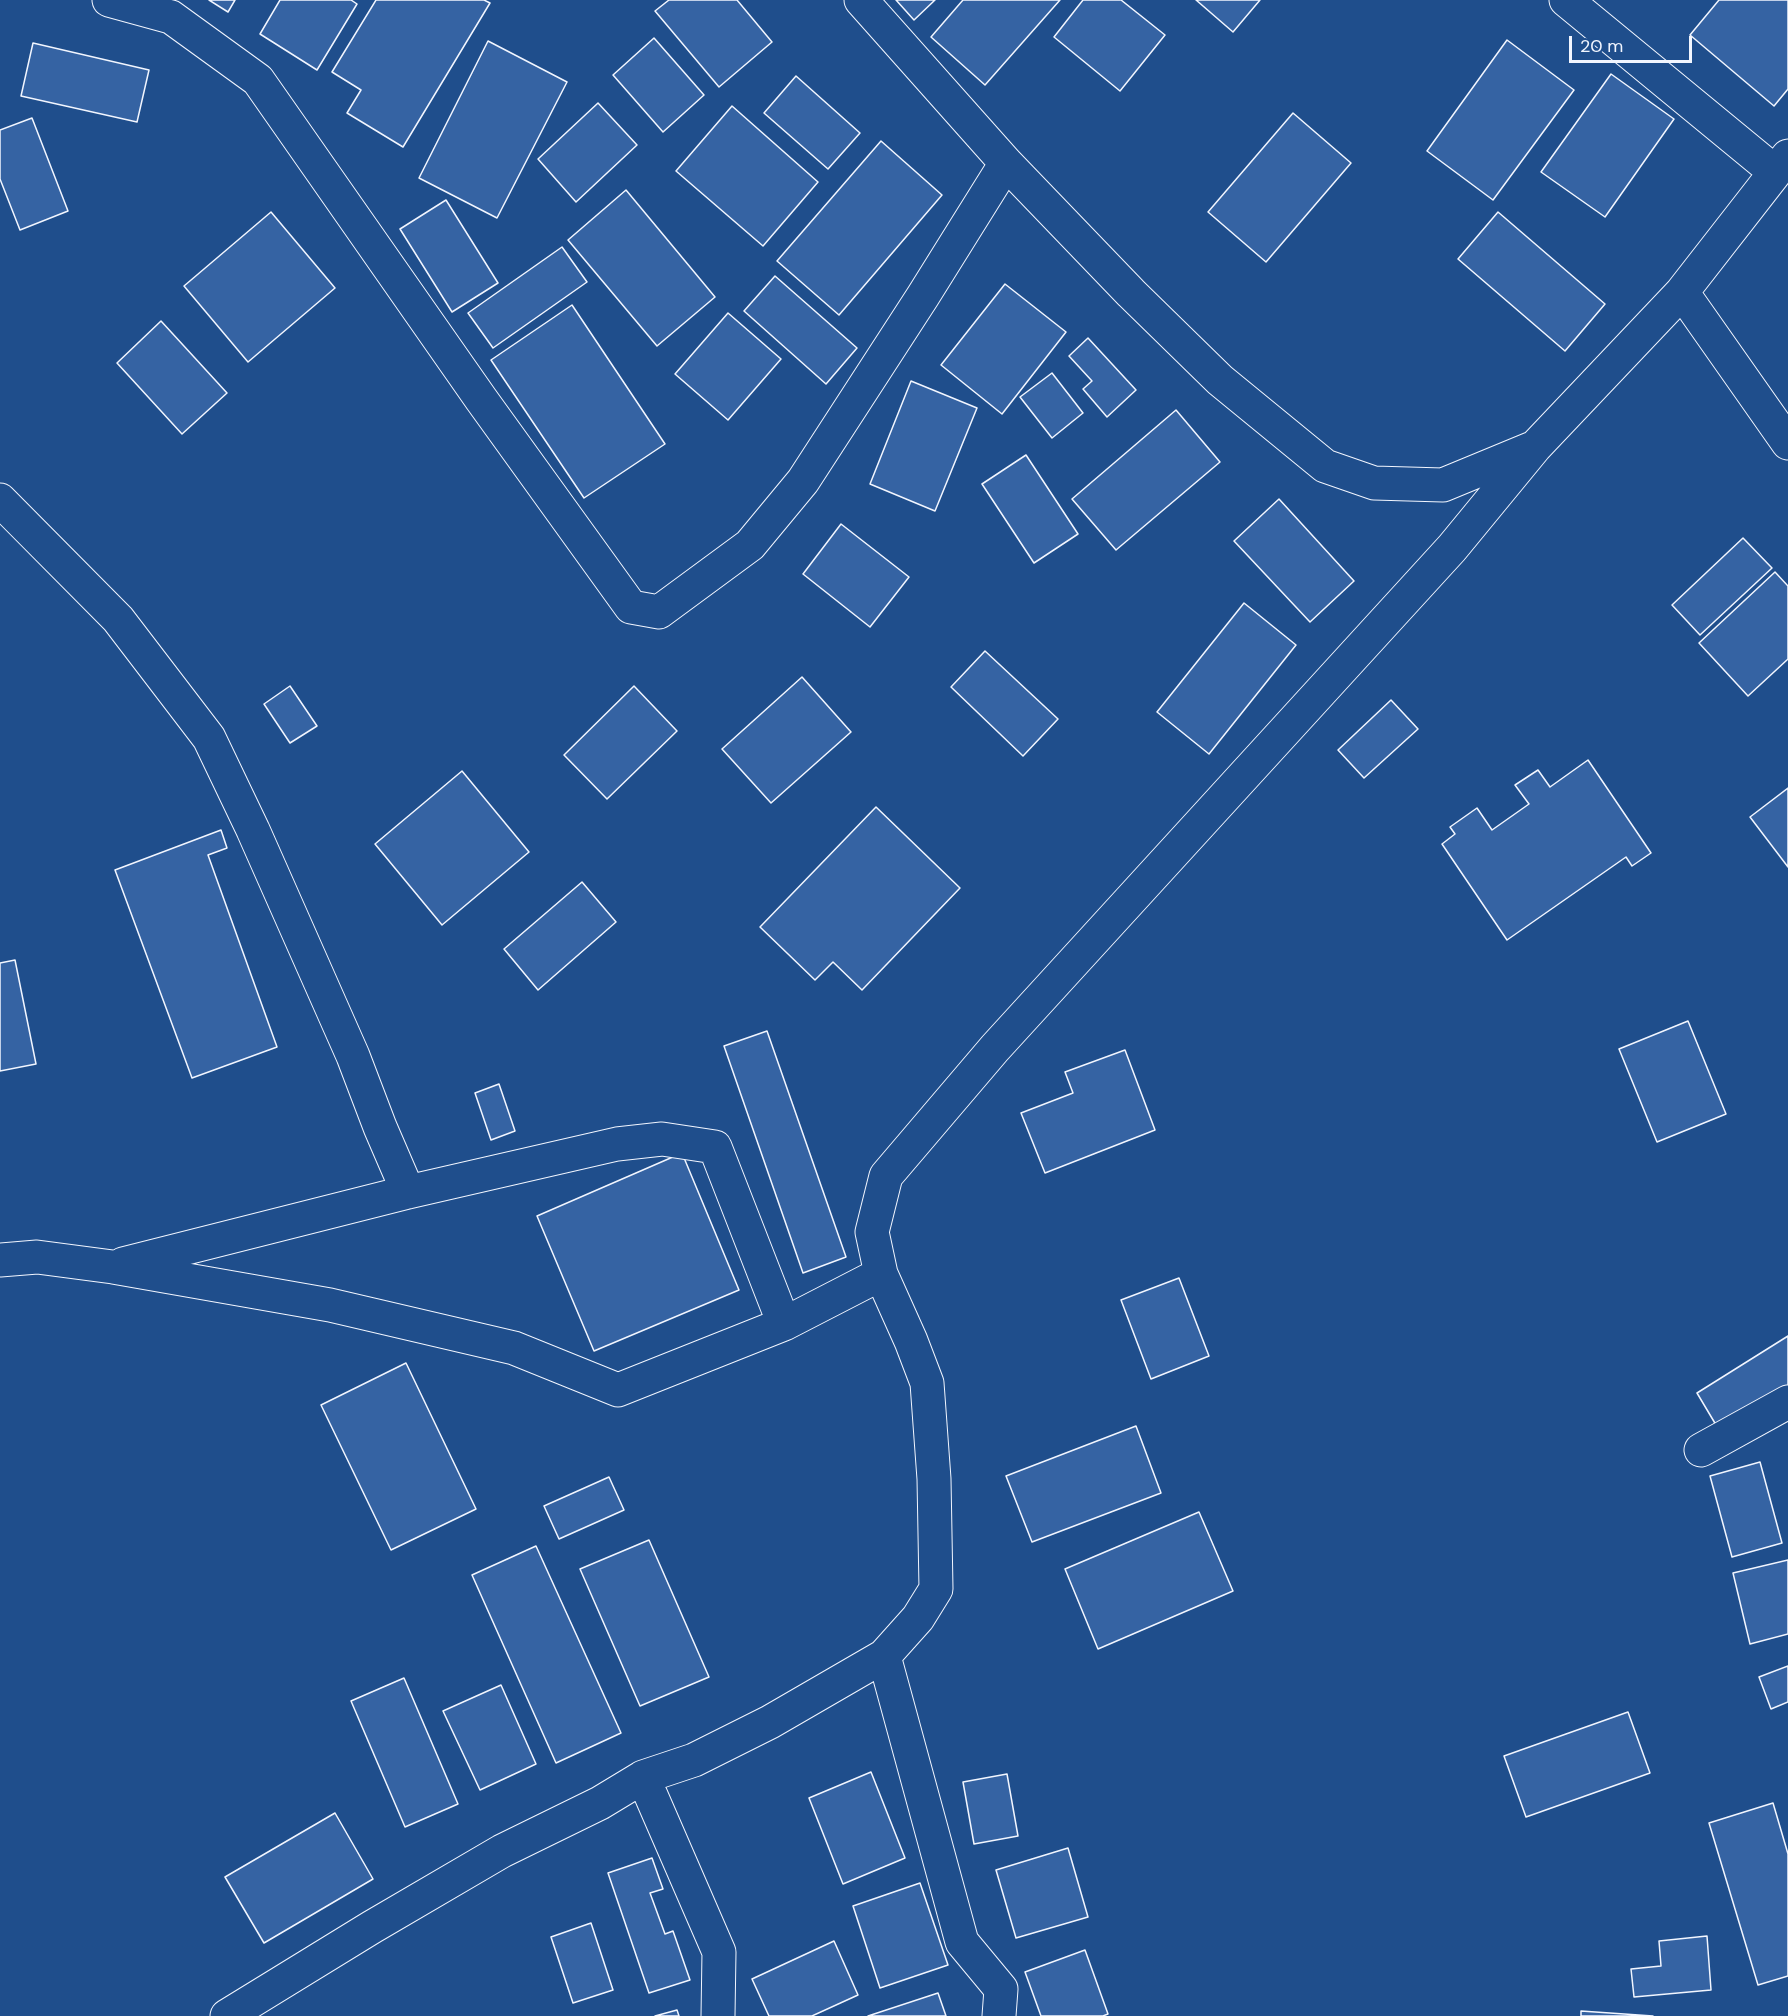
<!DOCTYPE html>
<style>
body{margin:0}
#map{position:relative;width:1788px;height:2016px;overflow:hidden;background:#1f4e8c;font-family:"DM Sans",sans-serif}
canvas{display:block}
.scale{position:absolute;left:1569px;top:36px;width:123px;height:27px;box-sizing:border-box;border:3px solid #f2f6ff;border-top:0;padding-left:8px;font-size:18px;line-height:21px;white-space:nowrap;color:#f2f6ff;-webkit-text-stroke:4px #1f4e8c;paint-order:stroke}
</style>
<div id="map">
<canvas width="1788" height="2016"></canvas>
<div class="scale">20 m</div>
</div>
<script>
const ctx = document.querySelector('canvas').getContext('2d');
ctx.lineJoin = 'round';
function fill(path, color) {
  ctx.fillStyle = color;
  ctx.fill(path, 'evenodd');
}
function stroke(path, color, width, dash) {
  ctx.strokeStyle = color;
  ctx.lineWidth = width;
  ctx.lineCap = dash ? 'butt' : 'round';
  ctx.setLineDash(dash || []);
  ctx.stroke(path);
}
const building = new Path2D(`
 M209 0H235L228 12Z
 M280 0H351L357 4 317 70 260 34Z
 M376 0H484L490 3 403 147 347 113 361 90 332 72Z
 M669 0H737L772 42 719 87 655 11Z
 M896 0H935L914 20Z
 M963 0H1060L985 85 931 37Z
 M1083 0H1121L1165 35 1120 91 1054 37Z
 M1196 0H1260L1233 32Z
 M1719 0H1788V89L1774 106 1690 35Z
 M654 38 704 95 663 132 613 75Z
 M1507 40 1574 90 1493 200 1427 151Z
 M488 41 567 82 497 218 419 178Z
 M33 43 149 70 137 122 21 96Z
 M1611 74 1674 119 1605 217 1541 172Z
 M796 76 860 133 828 169 764 113Z
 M598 103 637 145 576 202 538 159Z
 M732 106 818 182 763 246 676 171Z
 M1293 113 1351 163 1266 262 1208 212Z
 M32 118 68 211 20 230 0 179V130Z
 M881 141 942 195 839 315 777 261Z
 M626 190 715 297 657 346 568 240Z
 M446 200 498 283 452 312 400 229Z
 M271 212 335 288 248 362 184 286Z
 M1498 212 1605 304 1565 351 1458 259Z
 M562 247 587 282 493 348 468 313Z
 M775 276 857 348 826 384 744 311Z
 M1005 284 1066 332 1002 414 941 365Z
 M572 305 665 444 584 498 491 360Z
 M728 313 781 359 728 420 675 374Z
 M161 321 227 393 182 434 117 363Z
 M1088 338 1136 390 1107 417 1083 389 1092 381 1069 356Z
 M1052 373 1083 413 1052 438 1020 397Z
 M911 381 977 408 935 511 870 484Z
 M1176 410 1220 462 1116 550 1072 499Z
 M1026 455 1078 534 1034 563 982 484Z
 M1279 499 1354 581 1310 622 1234 541Z
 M841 524 909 577 870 627 803 574Z
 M1743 538 1772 568 1700 635 1672 605Z
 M1775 572 1788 586V659L1748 696 1699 643Z
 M1244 603 1296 645 1209 754 1157 712Z
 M985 651 1058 719 1023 756 951 687Z
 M802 677 851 732 771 803 722 749Z
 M290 686 317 726 290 743 264 704Z
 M634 686 677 731 607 799 564 755Z
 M1391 700 1418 729 1364 778 1338 750Z
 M1588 760 1651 853 1632 866 1626 857 1507 940 1442 844 1455 834 1450 827 1477 808 1492 830 1529 804 1515 785 1538 770 1550 787Z
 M462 771 529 852 442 925 375 844Z
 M1788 788V867L1750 817Z
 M876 807 960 888 862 990 833 962 815 980 760 927Z
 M221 830 227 848 208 855 277 1047 192 1078 115 870Z
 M582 882 616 922 538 990 504 949Z
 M15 960 36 1064 0 1071V963Z
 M1688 1021 1726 1114 1657 1142 1619 1049Z
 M767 1031 846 1257 803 1273 724 1046Z
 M1125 1050 1155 1130 1045 1173 1021 1113 1073 1093 1065 1072Z
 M499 1084 515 1131 491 1140 475 1093Z
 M682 1153 739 1290 594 1351 537 1216Z
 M1179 1278 1209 1356 1151 1379 1121 1300Z
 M1788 1336V1394L1722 1435 1697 1393Z
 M406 1363 476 1509 391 1550 321 1405Z
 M1136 1426 1161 1493 1032 1542 1006 1476Z
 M1760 1462 1782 1543 1732 1557 1710 1476Z
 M609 1477 624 1510 559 1539 544 1506Z
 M1199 1512 1233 1591 1098 1649 1065 1569Z
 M649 1540 709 1677 640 1706 580 1569Z
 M536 1546 621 1733 556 1763 472 1575Z
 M1788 1560V1634L1750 1644 1733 1573Z
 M1788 1666V1702L1771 1709 1759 1677Z
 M404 1678 458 1804 405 1827 351 1701Z
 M501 1685 536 1764 480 1790 443 1711Z
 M1628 1712 1650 1773 1526 1817 1504 1756Z
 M871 1772 905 1858 843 1884 809 1798Z
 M1007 1774 1018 1836 974 1844 963 1782Z
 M1773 1803 1788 1854V1976L1758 1985 1709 1823Z
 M335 1813 373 1879 264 1943 225 1877Z
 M1068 1848 1088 1917 1016 1938 996 1870Z
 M652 1858 663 1889 650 1893 665 1934 673 1931 690 1980 649 1993 608 1873Z
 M920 1883 948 1965 880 1988 853 1906Z
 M591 1923 613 1990 573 2003 551 1937Z
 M1707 1936 1711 1990 1634 1997 1631 1969 1661 1966 1659 1941Z
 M834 1941 858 1995 812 2016H769L752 1979Z
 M1085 1950 1108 2014 1103 2016H1041L1025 1972Z
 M938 1993 946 2016H868Z
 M677 2010 679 2016H655Z
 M1581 2011 1653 2016H1581Z`);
const minor = new Path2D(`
 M109 0 171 17 258 80 481 399 631 607 659 612 750 545 803 481 923 296 1006 163
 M861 0 1006 163 1131 293 1220 380 1325 466 1374 483 1443 485 1535 447 1682 292 1788 156
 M1566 0 1775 172
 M1682 292 1788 443
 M0 500 118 619 209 738 253 830 353 1056 380 1127 408 1192
 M0 1260 37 1257 113 1267 330 1305 514 1348 618 1390 784 1324 881 1274
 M123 1264 408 1192 617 1144 662 1139 715 1147 784 1324
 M1701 1450 1788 1402
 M884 1656 962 1942 1001 1989 999 2016
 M643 1777 719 1952 718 2016
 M227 2016 372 1927 502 1851 600 1803 643 1777 694 1760 770 1722 884 1656 918 1618 936 1589 934 1479 927 1383 911 1341 881 1274 872 1232 886 1176 995 1048 1452 548 1535 447`);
fill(building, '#3563a3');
stroke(building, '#f2f6ff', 1.5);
stroke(minor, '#f2f6ff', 35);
stroke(minor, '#1f4e8c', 33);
</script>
